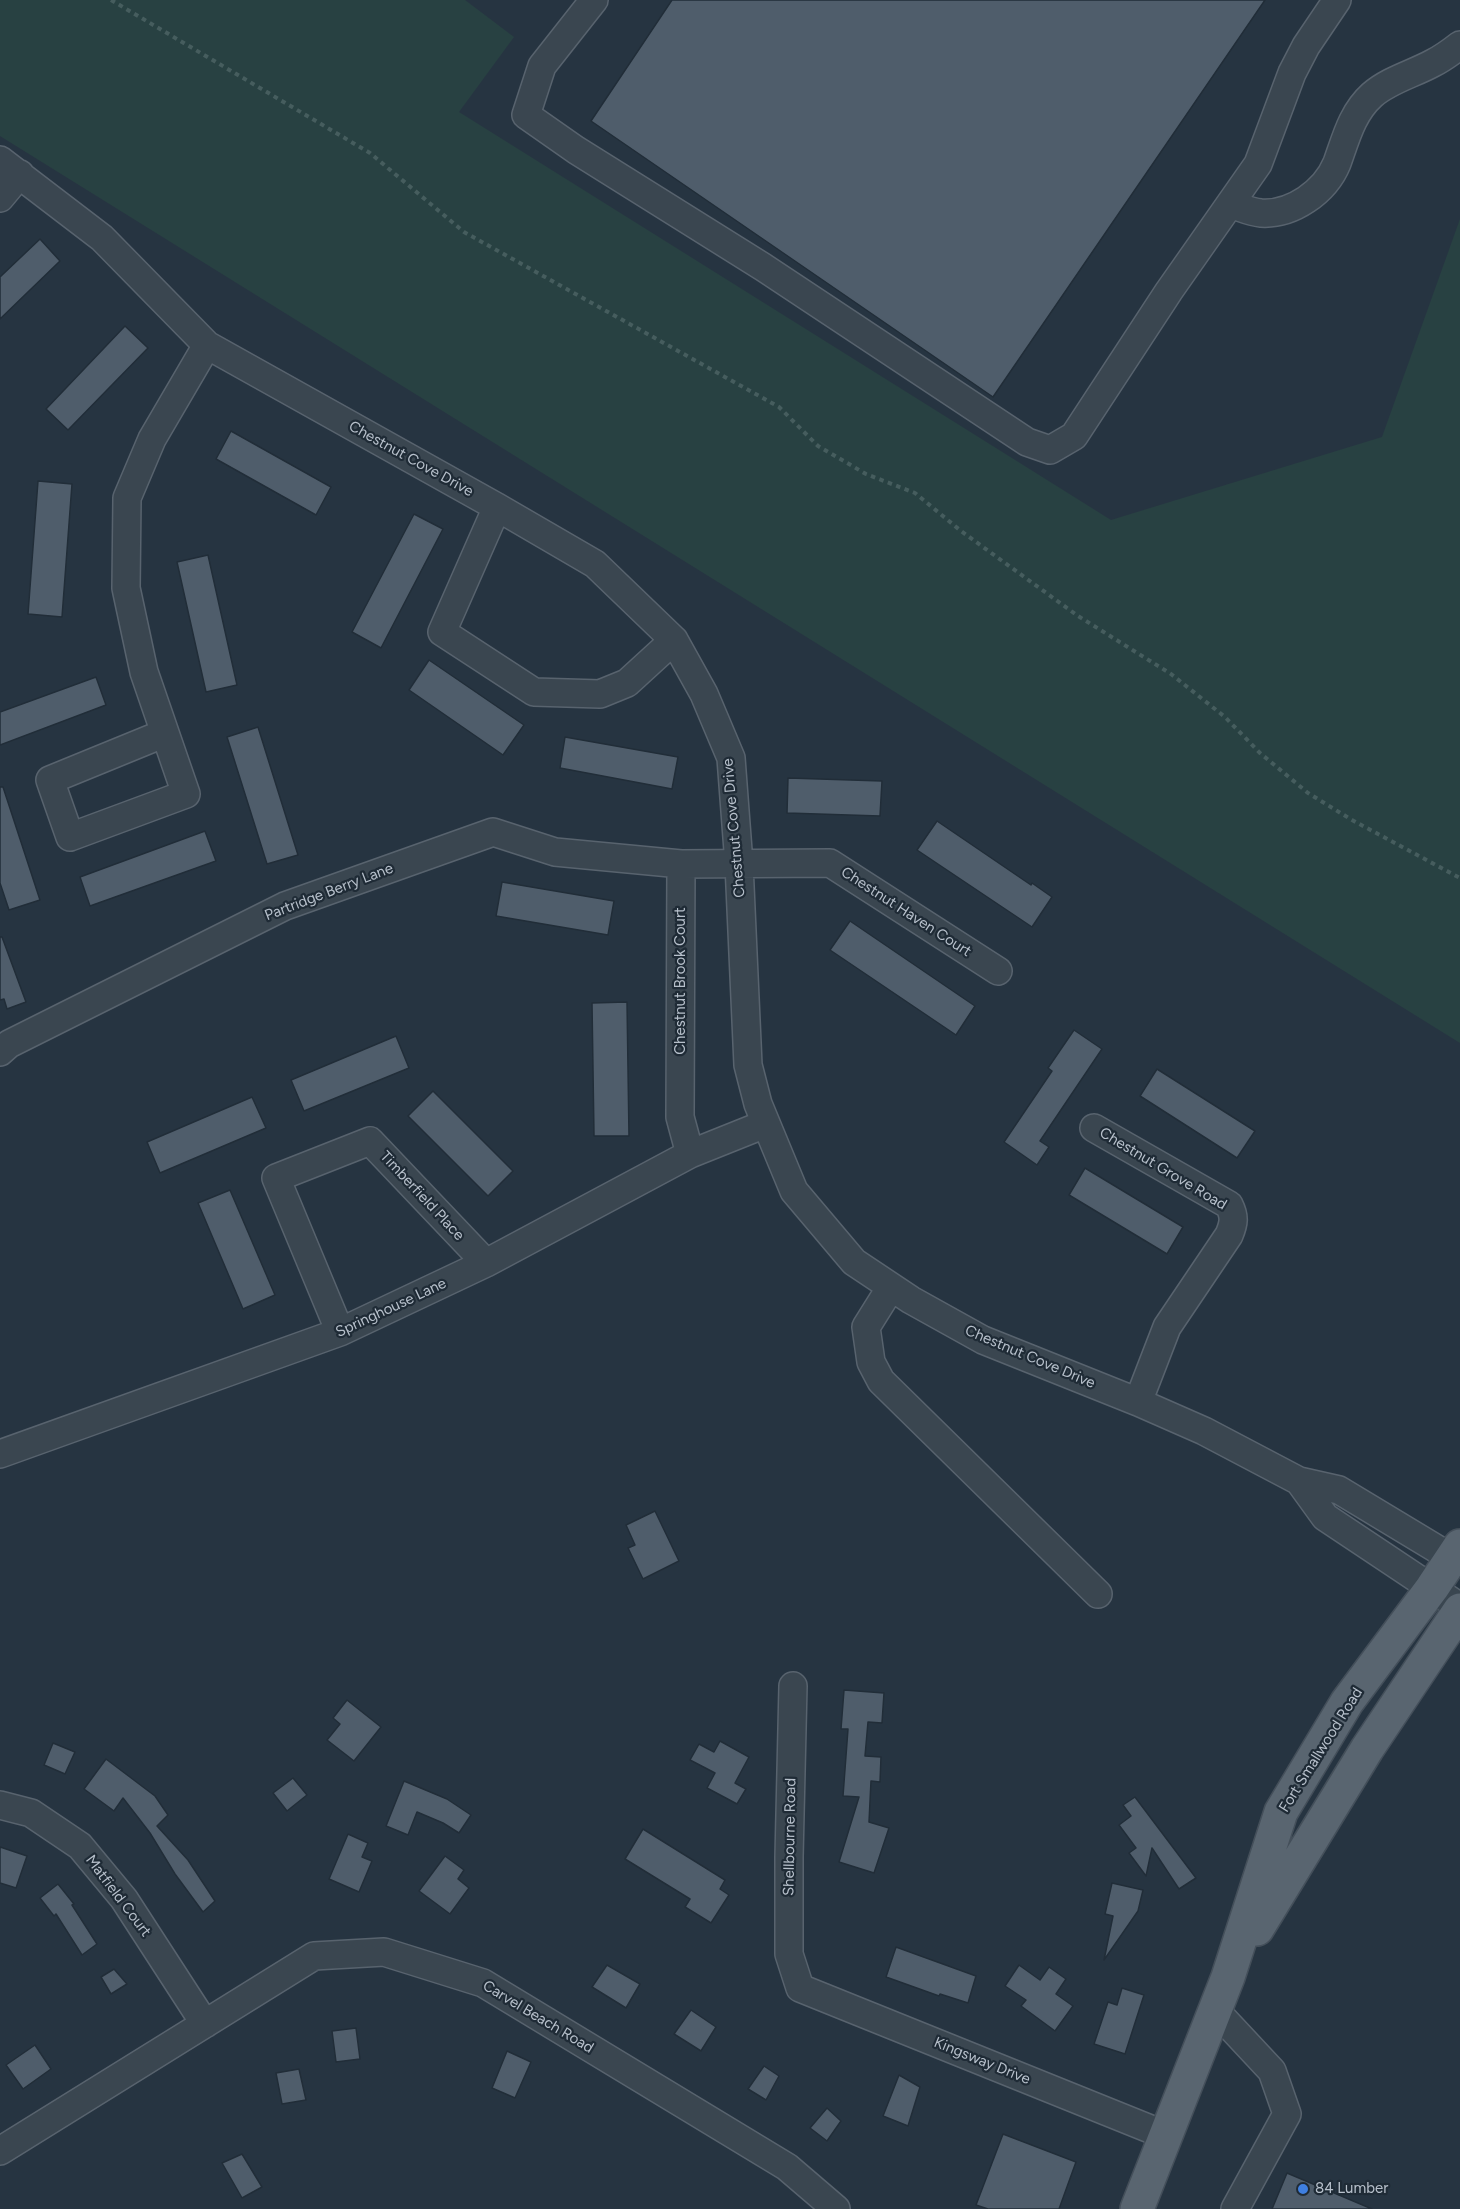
<!DOCTYPE html>
<style>
body{margin:0}
canvas{display:block;background:#263441}
</style>
<canvas width="1460" height="2209"></canvas>
<script>
const ctx = document.querySelector('canvas').getContext('2d');
ctx.lineJoin = 'round';
function fill(path, color) {
  ctx.fillStyle = color;
  ctx.fill(path, 'evenodd');
}
function stroke(path, color, width, dash) {
  ctx.strokeStyle = color;
  ctx.lineWidth = width;
  ctx.lineCap = dash ? 'butt' : 'round';
  ctx.setLineDash(dash || []);
  ctx.stroke(path);
}
function write(font, color, halo, rows, align = 'center') {
  ctx.font = font + ' Figtree,sans-serif';
  ctx.lineWidth = 4.5;
  ctx.setLineDash([]);
  ctx.textBaseline = 'middle';
  ctx.strokeStyle = halo;
  ctx.fillStyle = color;
  for (const [text, x, y, turn = 0] of rows) {
    ctx.save();
    ctx.translate(x, y);
    ctx.rotate((+turn || 0) * Math.PI / 180);
    ctx.textAlign = isNaN(turn) ? turn : align;
    if (halo) ctx.strokeText(text, 0, 0);
    ctx.fillText(text, 0, 0);
    ctx.restore();
  }
}
const green = new Path2D(`
 M0 0H465L514 37 459 112 1111 520 1382 437 1460 219V1043L0 136Z`);
const building = new Path2D(`
 M672 0H1265L993 397 591 121Z
 M40 239 60 261 0 319V277Z
 M125 326 148 348 68 430 46 409Z
 M231 431 331 487 316 515 216 459Z
 M38 481 72 484 62 617 28 614Z
 M414 514 443 529 381 648 352 632Z
 M208 555 237 685 206 692 177 562Z
 M429 660 524 725 503 755 409 690Z
 M96 677 106 705 0 745V712Z
 M258 727 298 855 267 864 227 737Z
 M565 737 678 757 672 789 560 768Z
 M788 778 882 781 880 816 787 813Z
 M0 787H3L40 900 9 910 0 883Z
 M937 821 1031 885 1032 883 1052 897 1032 927 917 850Z
 M205 831 216 861 90 906 80 877Z
 M502 882 614 901 608 935 496 916Z
 M850 921 975 1006 956 1035 830 950Z
 M0 937H2L26 1002 7 1009 4 999 0 1000Z
 M627 1002 629 1136H594L592 1003Z
 M1074 1030 1102 1049 1040 1141 1049 1147 1037 1165 1004 1142 1052 1071 1048 1068Z
 M396 1036 409 1068 304 1111 291 1080Z
 M1157 1069 1255 1131 1237 1158 1140 1096Z
 M433 1091 513 1171 488 1196 408 1116Z
 M252 1097 266 1128 160 1173 147 1142Z
 M1085 1168 1183 1227 1167 1254 1069 1195Z
 M230 1190 275 1295 243 1309 198 1203Z
 M655 1511 679 1561 643 1579 628 1548 635 1545 626 1525Z
 M844 1690 884 1693 882 1723 868 1722 865 1756 881 1757 880 1782 871 1781 869 1822 889 1828 874 1873 839 1862 859 1797 843 1796 848 1729H841Z
 M347 1700 381 1727 354 1761 327 1740 340 1724 333 1718Z
 M720 1741 749 1757 735 1783 746 1789 737 1804 707 1788 715 1773 690 1760 699 1744 714 1752Z
 M53 1743 75 1752 65 1774 44 1765Z
 M106 1759 155 1796 168 1815 157 1826 188 1860 215 1901 203 1912 175 1874 150 1833 123 1798 114 1811 84 1789Z
 M293 1778 307 1795 287 1811 273 1793Z
 M404 1781 447 1799 471 1815 459 1833 443 1823 417 1812 408 1835 386 1826Z
 M1135 1797 1196 1878 1179 1889 1152 1848 1146 1876 1129 1853 1136 1848 1119 1825 1131 1816 1123 1805Z
 M643 1829 725 1880 720 1889 729 1895 711 1923 685 1907 690 1899 625 1859Z
 M348 1834 368 1843 362 1857 372 1861 359 1892 329 1879Z
 M0 1847 27 1856 16 1888 0 1883Z
 M445 1856 464 1870 458 1879 469 1888 450 1914 419 1891Z
 M1112 1883 1143 1890 1138 1911 1104 1960 1113 1916 1105 1914Z
 M58 1884 74 1904 72 1905 97 1944 82 1955 56 1914 54 1916 40 1898Z
 M896 1947 976 1976 968 2003 940 1994 939 1996 886 1977Z
 M607 1965 640 1984 626 2008 592 1987Z
 M1019 1965 1040 1980 1049 1967 1066 1979 1056 1994 1073 2006 1055 2031 1021 2006 1026 2000 1005 1986Z
 M114 1969 127 1984 111 1994 101 1977Z
 M1122 1988 1144 1995 1125 2054 1094 2044 1108 2002 1117 2005Z
 M691 2010 716 2027 701 2051 674 2034Z
 M356 2028 360 2059 336 2062 332 2031Z
 M35 2045 51 2069 23 2089 6 2065Z
 M507 2051 531 2062 515 2098 492 2088Z
 M764 2066 779 2076 766 2100 748 2089Z
 M299 2069 306 2100 282 2104 276 2073Z
 M899 2075 920 2087 908 2126 883 2116Z
 M827 2108 841 2121 827 2141 810 2128Z
 M1003 2134 1076 2162 1059 2209H988L976 2205Z
 M242 2154 262 2187 242 2198 222 2163Z
 M1287 2173 1372 2209H1272Z`);
const path = new Path2D(`
 M111 0 370 153 464 232 779 407 818 446 866 474 915 493 961 531 1078 616 1171 674 1225 717 1260 753 1308 793 1352 820 1460 878`);
const minor = new Path2D(`
 M594 0 542 66 526 115 576 150 763 267 1027 442 1050 450 1074 436 1169 291 1258 164 1292 73 1306 46 1337 0
 M0 160 102 238 207 345 497 507 595 564 674 640 704 694 731 758 739 864 748 1065 758 1104 794 1191 854 1262 911 1300 983 1340 1138 1402 1204 1431 1299 1481 1339 1490 1460 1563
 M0 198 20 174
 M1230 204C1240 207 1250 212 1261 213 1292 215 1325 192 1337 163 1346 138 1352 113 1372 95 1389 80 1413 74 1433 63 1443 58 1451 52 1460 45
 M497 507 442 632 534 692 600 694 627 683 674 640
 M165 733 50 780 70 837 186 794 144 672 126 588 127 498 152 439 207 345
 M0 1052 9 1044 285 906 493 832 555 852 681 864
 M1094 1128 1229 1205C1235 1217 1234 1223 1229 1235L1167 1327 1138 1402
 M690 1154 680 1117 681 864 830 863 998 971
 M891 1287 866 1327 871 1362 881 1381 1098 1594
 M340 1332 276 1178 370 1141 486 1263
 M0 1454 340 1332 486 1263 690 1154 765 1124
 M1299 1481 1325 1517 1460 1607
 M793 1686 789 1857V1954L800 1988 1165 2135
 M0 1805 31 1813 80 1846 124 1899 205 2024
 M1215 2010 1272 2071 1287 2114 1235 2209
 M0 2151 314 1956 384 1952 483 1983 787 2167 836 2209`);
const major = new Path2D(`
 M1257 1929 1367 1749 1460 1610
 M1137 2209 1228 1977 1281 1812 1347 1702 1432 1588 1460 1546`);
const markers = [
 [1303,2189,6,"#3f7fe0"]
];
const streetNames = [
 ["Chestnut Cove Drive",411,459,29],
 ["Chestnut Cove Drive",734,828,-95],
 ["Partridge Berry Lane",329,892,-21],
 ["Chestnut Haven Court",906,912,33],
 ["Chestnut Brook Court",681,981,-90],
 ["Chestnut Grove Road",1163,1169,31],
 ["Timberfield Place",422,1196,47],
 ["Springhouse Lane",391,1308,-25],
 ["Chestnut Cove Drive",1030,1357,23],
 ["Fort Smallwood Road",1321,1750,-58],
 ["Shellbourne Road",790,1837,-89],
 ["Matfield Court",118,1896,53],
 ["Carvel Beach Road",538,2017,31],
 ["Kingsway Drive",982,2061,22]
];
const poiNames = [
 ["84 Lumber",1315,2189]
];
fill(green, '#284142');
fill(building, '#4f5d6b');
stroke(building, '#212d38', 1.5);
stroke(minor, '#58636e', 30);
stroke(major, '#444f5a', 36);
stroke(path, '#465d5e', 4, [4.5, 4.5]);
stroke(minor, '#3a4650', 27);
stroke(major, '#596570', 33);
for (const [x, y, r, color] of markers) {
  const dot = new Path2D();
  dot.arc(x, y, r, 0, 2 * Math.PI);
  ctx.fillStyle = color;
  ctx.fill(dot);
  stroke(dot, '#1f2b36', 2);
}
write('15px', '#b7c0cb', '#1f2b36', streetNames);
write('15px', '#b7c0cb', '#1f2b36', poiNames, 'left');
</script>
